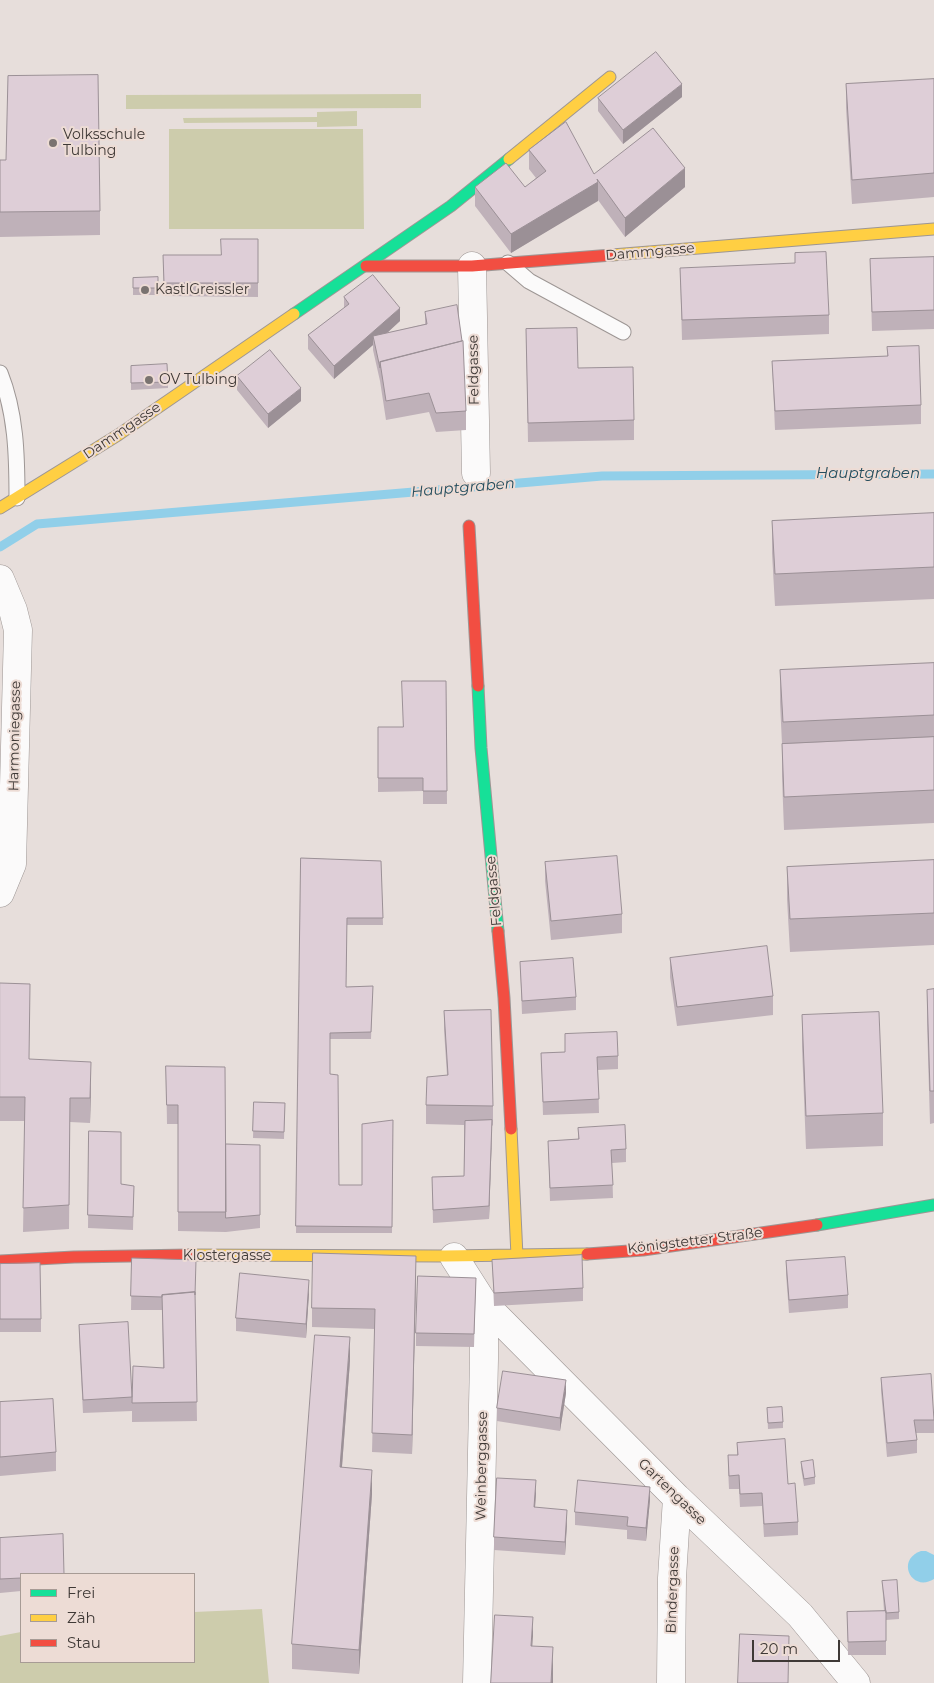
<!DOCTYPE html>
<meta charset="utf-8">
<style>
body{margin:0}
#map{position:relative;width:934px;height:1683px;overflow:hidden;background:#e7dedb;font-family:Montserrat,sans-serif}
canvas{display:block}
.legend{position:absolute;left:20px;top:1573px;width:175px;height:90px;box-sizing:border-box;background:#eddcd5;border:1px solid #a79b95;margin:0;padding:6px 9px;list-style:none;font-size:15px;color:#3f3936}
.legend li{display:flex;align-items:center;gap:10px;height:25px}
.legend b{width:25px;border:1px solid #a79b95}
.scale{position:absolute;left:752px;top:1640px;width:88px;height:22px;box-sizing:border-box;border:2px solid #3f3936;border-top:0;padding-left:6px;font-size:15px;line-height:18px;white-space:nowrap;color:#3f3936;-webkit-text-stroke:4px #eddcd5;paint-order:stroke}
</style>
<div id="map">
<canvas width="934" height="1683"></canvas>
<ul class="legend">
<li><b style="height:6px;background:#16e098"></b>Frei</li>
<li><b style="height:6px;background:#ffcf43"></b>Zäh</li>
<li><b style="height:6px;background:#f24e42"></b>Stau</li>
</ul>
<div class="scale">20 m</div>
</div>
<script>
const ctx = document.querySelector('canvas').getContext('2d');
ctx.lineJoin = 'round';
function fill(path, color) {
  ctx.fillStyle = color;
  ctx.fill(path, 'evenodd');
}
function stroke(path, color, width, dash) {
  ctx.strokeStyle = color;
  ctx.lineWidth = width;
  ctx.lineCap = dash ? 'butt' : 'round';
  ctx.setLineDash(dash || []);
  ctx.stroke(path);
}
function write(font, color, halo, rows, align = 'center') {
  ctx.font = font + ' Montserrat,sans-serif';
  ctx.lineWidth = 4;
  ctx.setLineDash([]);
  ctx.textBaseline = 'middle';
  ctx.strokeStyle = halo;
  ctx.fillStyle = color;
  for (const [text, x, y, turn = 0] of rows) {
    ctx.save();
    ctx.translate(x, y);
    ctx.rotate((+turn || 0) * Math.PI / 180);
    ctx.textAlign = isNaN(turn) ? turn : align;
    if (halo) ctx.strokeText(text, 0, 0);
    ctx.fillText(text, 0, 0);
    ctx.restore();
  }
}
const green = new Path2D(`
 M421 94V108L126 109V95Z
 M357 111V126L317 127V122L184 123 183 118 317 117V112Z
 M169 129H363L364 229H169Z
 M262 1609 269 1683H0V1636L21 1632V1662H194V1612Z`);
const water = new Path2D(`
 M921 1551H926L934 1555V1579C912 1593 895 1560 921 1551Z`);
const stream = new Path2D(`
 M0 547 37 524 602 476 934 474`);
const lane = new Path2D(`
 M508 263 529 281 623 332
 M0 373C16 413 17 455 17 498`);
const street = new Path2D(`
 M472 266 476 473
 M0 579 13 610 18 630 12 864 0 893
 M454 1257 484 1304V1359L477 1683
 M484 1304 677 1498 800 1615 856 1683
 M671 1683 672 1578 677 1498`);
const fast = new Path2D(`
 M294 314 451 206 509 159
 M478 686 481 748 498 931
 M817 1225 934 1205`);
const slow = new Path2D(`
 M509 159 610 77
 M612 255 934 229
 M0 508 118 435 294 314
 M511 1129 517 1256
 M189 1255 445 1256 587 1254`);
const jam = new Path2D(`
 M366 266H472L612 255
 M469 526 478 686
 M498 931 504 998 511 1129
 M587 1254 643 1250 817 1225
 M0 1261 74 1257 189 1255`);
const wall = new Path2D(`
 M934 79V197L852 204 846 108V84Z
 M682 97 623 144 598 111V98Z
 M529 150 594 174 685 187 625 237 598 200 511 253 475 206V187H525L536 178 529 169Z
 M0 160 100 211V235L0 237Z
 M258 239V297L164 296 163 255H221Z
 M934 257V329L872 331 870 259Z
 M680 268 829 315V334L682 340Z
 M158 277V295H133V278Z
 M344 297 400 321 387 333 425 324V312L466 411V430L436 432 429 412 386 420 380 381 373 350V345L334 379 308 349V335L344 308Z
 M526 329 578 368 634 420V440L528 442Z
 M887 347 921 405V424L775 430 772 361 887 356Z
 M131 366 168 382V388L131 390Z
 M237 376 301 401 268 428 237 390Z
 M934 513V599L775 606 772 553V521Z
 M934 663V823L784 830 782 777V744L780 702V670Z
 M446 681 447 804H423V791L378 792V727H403Z
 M301 858 381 861 383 925H347L346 987 373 986 371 1039H330V1074L339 1185H362L393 1120 392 1233H296Z
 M934 860V945L790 952 787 899V867Z
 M545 862 622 914V933L551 940 545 881Z
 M670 958 773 996V1015L677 1026 670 977Z
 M520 962 576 997V1010L522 1014Z
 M0 983 29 1059 91 1086 90 1123 70 1122 69 1229 23 1232 25 1121H0Z
 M934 989V1123L930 1124 927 1022V990Z
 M444 1011 493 1106V1126L492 1125 489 1219 433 1223 432 1177 464 1176V1125L426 1124V1105L447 1075 444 1030Z
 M802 1015 883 1113V1146L806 1149 802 1047Z
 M565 1034 618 1056V1069L598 1070 599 1113 543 1115 541 1053 565 1052Z
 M166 1066 226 1152 260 1145V1228L226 1232 178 1231V1124H167Z
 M254 1102 285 1103 284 1139 253 1138Z
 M578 1128 626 1149V1162L612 1163 613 1198 550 1201 548 1141 578 1139Z
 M89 1131 121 1184 134 1186 133 1230 88 1228Z
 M132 1258 195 1303 197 1421 132 1422V1411L83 1413 79 1338V1325L132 1397 163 1368 162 1310H131Z
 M492 1260 583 1288V1301L494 1306Z
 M786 1261 848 1295V1308L789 1313 786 1274Z
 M0 1264 41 1319V1332H0Z
 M416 1275 412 1454 372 1452 375 1329 312 1327V1308Z
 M476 1278 474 1347 416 1346V1333Z
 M309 1293 306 1338 236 1331V1318Z
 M350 1361 342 1467 372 1494 359 1674 292 1669V1644Z
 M881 1378 934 1420V1433H916L917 1440V1453L887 1457 881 1391Z
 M566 1393 560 1431 497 1421V1408Z
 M0 1402 56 1452V1471L0 1476Z
 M767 1408 783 1422V1428L768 1429Z
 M737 1443 788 1484 798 1522V1535L764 1537 762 1506 740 1507 739 1489H729L728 1468V1455H737Z
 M801 1462 815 1477V1484L804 1486 801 1468Z
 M536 1493 535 1508 567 1523 565 1555 494 1550V1537Z
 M650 1500 646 1541 627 1539V1530L575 1525V1512Z
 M0 1538 21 1574V1591L0 1593Z
 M882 1581 899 1612V1619L886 1620V1655H848L847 1612 884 1611Z`);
const shadedWall = new Path2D(`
 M682 84V97L623 144V130Z
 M685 168V187L625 237V218Z
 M598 182V201L511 253V234Z
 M400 308V321L375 344 373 336V345L334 379V366Z
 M301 388V401L268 428V414Z
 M91 1062V1086L90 1123V1098Z
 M492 1120V1133L489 1219V1206Z
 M416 1256V1275L412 1454V1435Z
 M309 1280V1293L306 1338V1324Z
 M350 1337V1361L340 1492V1467Z
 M566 1380V1393L560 1431V1418Z
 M372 1470V1494L359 1674V1650Z
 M536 1480V1493L534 1521V1507Z
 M650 1487V1500L646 1541V1528Z
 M567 1510V1523L565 1555V1542Z
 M533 1617V1636L531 1665V1646Z
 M553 1647V1683H551Z`);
const building = new Path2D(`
 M656 52 682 84 623 130 598 98Z
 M98 75 100 211 0 212V160H6L8 76Z
 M934 79V173L852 180 846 84Z
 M566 122 594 174 653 128 685 168 625 218 597 179 598 182 511 234 475 187 506 163 525 187 546 171 529 150Z
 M221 239H258V283H164L163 255H221Z
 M826 252 829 315 682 320 680 268 795 263V253Z
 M934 257V310L872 312 870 259Z
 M373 275 400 308 334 366 308 335 349 304 344 297Z
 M158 277V288H133V278Z
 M457 305 462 341 380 362V368L373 336 427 324 425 312Z
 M577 328 578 368 633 367 634 420 528 423 526 329Z
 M463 341 466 411 436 413 429 393 386 401 380 362Z
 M919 346 921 405 775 411 772 361 888 356 887 347Z
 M270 350 301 388 268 414 237 376Z
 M167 364 168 382 131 383V366Z
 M934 513V567L775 574 772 521Z
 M934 663V715L783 722 780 670Z
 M402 681H446L447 791H423V778H378V727H403Z
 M934 737V790L784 797 782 744Z
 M617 856 622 914 551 921 545 862Z
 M301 858 381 861 383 918H347L346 987 373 986 371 1032 330 1033V1074L338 1075 339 1185H362V1124L393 1120 392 1227 296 1226Z
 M934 860V913L790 919 787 867Z
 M767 946 773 996 677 1007 670 958Z
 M573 958 576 997 522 1001 520 962Z
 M0 983 30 984 29 1059 91 1062 90 1098H70L69 1205 23 1208 25 1097H0Z
 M934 989V1091H930L927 990Z
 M491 1010 493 1106 426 1105 427 1077 448 1075 444 1011Z
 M879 1012 883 1113 806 1116 802 1015Z
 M617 1032 618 1056 597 1057 599 1099 543 1102 541 1053 565 1052V1034Z
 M166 1066 225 1067 226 1212H178V1105H167Z
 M254 1102 285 1103 284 1132 253 1131Z
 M492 1120 489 1206 433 1210 432 1177 464 1176 465 1121Z
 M625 1125 626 1149 611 1150 613 1185 550 1188 548 1141 579 1139 578 1128Z
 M89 1131 121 1132V1184L134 1186 133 1217 88 1215Z
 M226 1144 260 1145V1215L226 1218Z
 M313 1253 416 1256 412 1435 372 1433 375 1309 312 1308Z
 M582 1255 583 1288 494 1293 492 1260Z
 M845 1257 848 1295 789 1300 786 1261Z
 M132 1258 196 1260 195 1295V1292L162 1295V1297L131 1296Z
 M40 1263 41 1319H0V1264Z
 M240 1273 309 1280 306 1324 236 1318Z
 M418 1276 476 1278 474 1334 416 1333Z
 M195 1292 197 1402 132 1403 133 1366 164 1368 162 1295Z
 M128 1322 132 1397 83 1400 79 1325Z
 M315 1335 350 1337 340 1467 372 1470 359 1650 292 1644Z
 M503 1371 566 1380 560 1418 497 1408Z
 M931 1374 934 1420H914L917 1440 887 1443 881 1378Z
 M53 1399 56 1452 0 1457V1402Z
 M782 1407 783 1422 768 1423 767 1408Z
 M785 1439 788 1484 795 1483 798 1522 764 1524 762 1493 740 1494 739 1475 729 1476 728 1455H738L737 1443Z
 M813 1460 815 1477 804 1479 801 1462Z
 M497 1478 536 1480 534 1507 567 1510 565 1542 494 1537Z
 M578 1480 650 1487 646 1528 627 1526 628 1517 575 1512Z
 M63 1534 64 1574H21V1578L0 1579V1538Z
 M897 1580 899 1612 886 1613 882 1581Z
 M886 1611V1641L848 1642 847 1612Z
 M495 1615 533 1617 531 1646 553 1647 551 1683H491Z
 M740 1634 789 1636 788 1683H738Z`);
const markers = [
 [53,143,5,"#7a7370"],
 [145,290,5,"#7a7370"],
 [149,380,5,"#7a7370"]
];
const poiNames = [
 ["Volksschule",63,135],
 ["Tulbing",63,151],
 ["KastlGreissler",155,290],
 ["OV Tulbing",159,380]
];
const streetNames = [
 ["Dammgasse",650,252,-5],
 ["Feldgasse",474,370,-91],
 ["Dammgasse",122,431,-34],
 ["Harmoniegasse",15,736,-89],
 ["Feldgasse",494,891,-95],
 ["Königstetter Straße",695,1241,-7],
 ["Klostergasse",227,1256],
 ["Weinberggasse",482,1466,-89],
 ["Gartengasse",672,1492,44],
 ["Bindergasse",673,1590,-88]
];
const waterNames = [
 ["Hauptgraben",868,474],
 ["Hauptgraben",463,488,-5]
];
fill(green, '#cdccac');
fill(water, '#91cfe9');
stroke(stream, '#91cfe9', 9);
stroke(lane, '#9d9694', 17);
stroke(street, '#9d9694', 29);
stroke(fast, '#9d9694', 13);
stroke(slow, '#9d9694', 13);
stroke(jam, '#9d9694', 13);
stroke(lane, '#fbfafa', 15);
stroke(street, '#fbfafa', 28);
stroke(fast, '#16e098', 11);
stroke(slow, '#ffcf43', 11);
stroke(jam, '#f24e42', 11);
fill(wall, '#bfb1b9');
fill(shadedWall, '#9b9096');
fill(building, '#deced7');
stroke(building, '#9b9096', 1);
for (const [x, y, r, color] of markers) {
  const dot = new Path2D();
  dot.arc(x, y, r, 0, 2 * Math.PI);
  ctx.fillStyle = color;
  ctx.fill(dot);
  stroke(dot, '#eddcd5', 2);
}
write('14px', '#3f3936', '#eddcd5', poiNames, 'left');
write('14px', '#3f3936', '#eddcd5', streetNames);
write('italic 15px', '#244d5d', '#eddcd5', waterNames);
</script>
